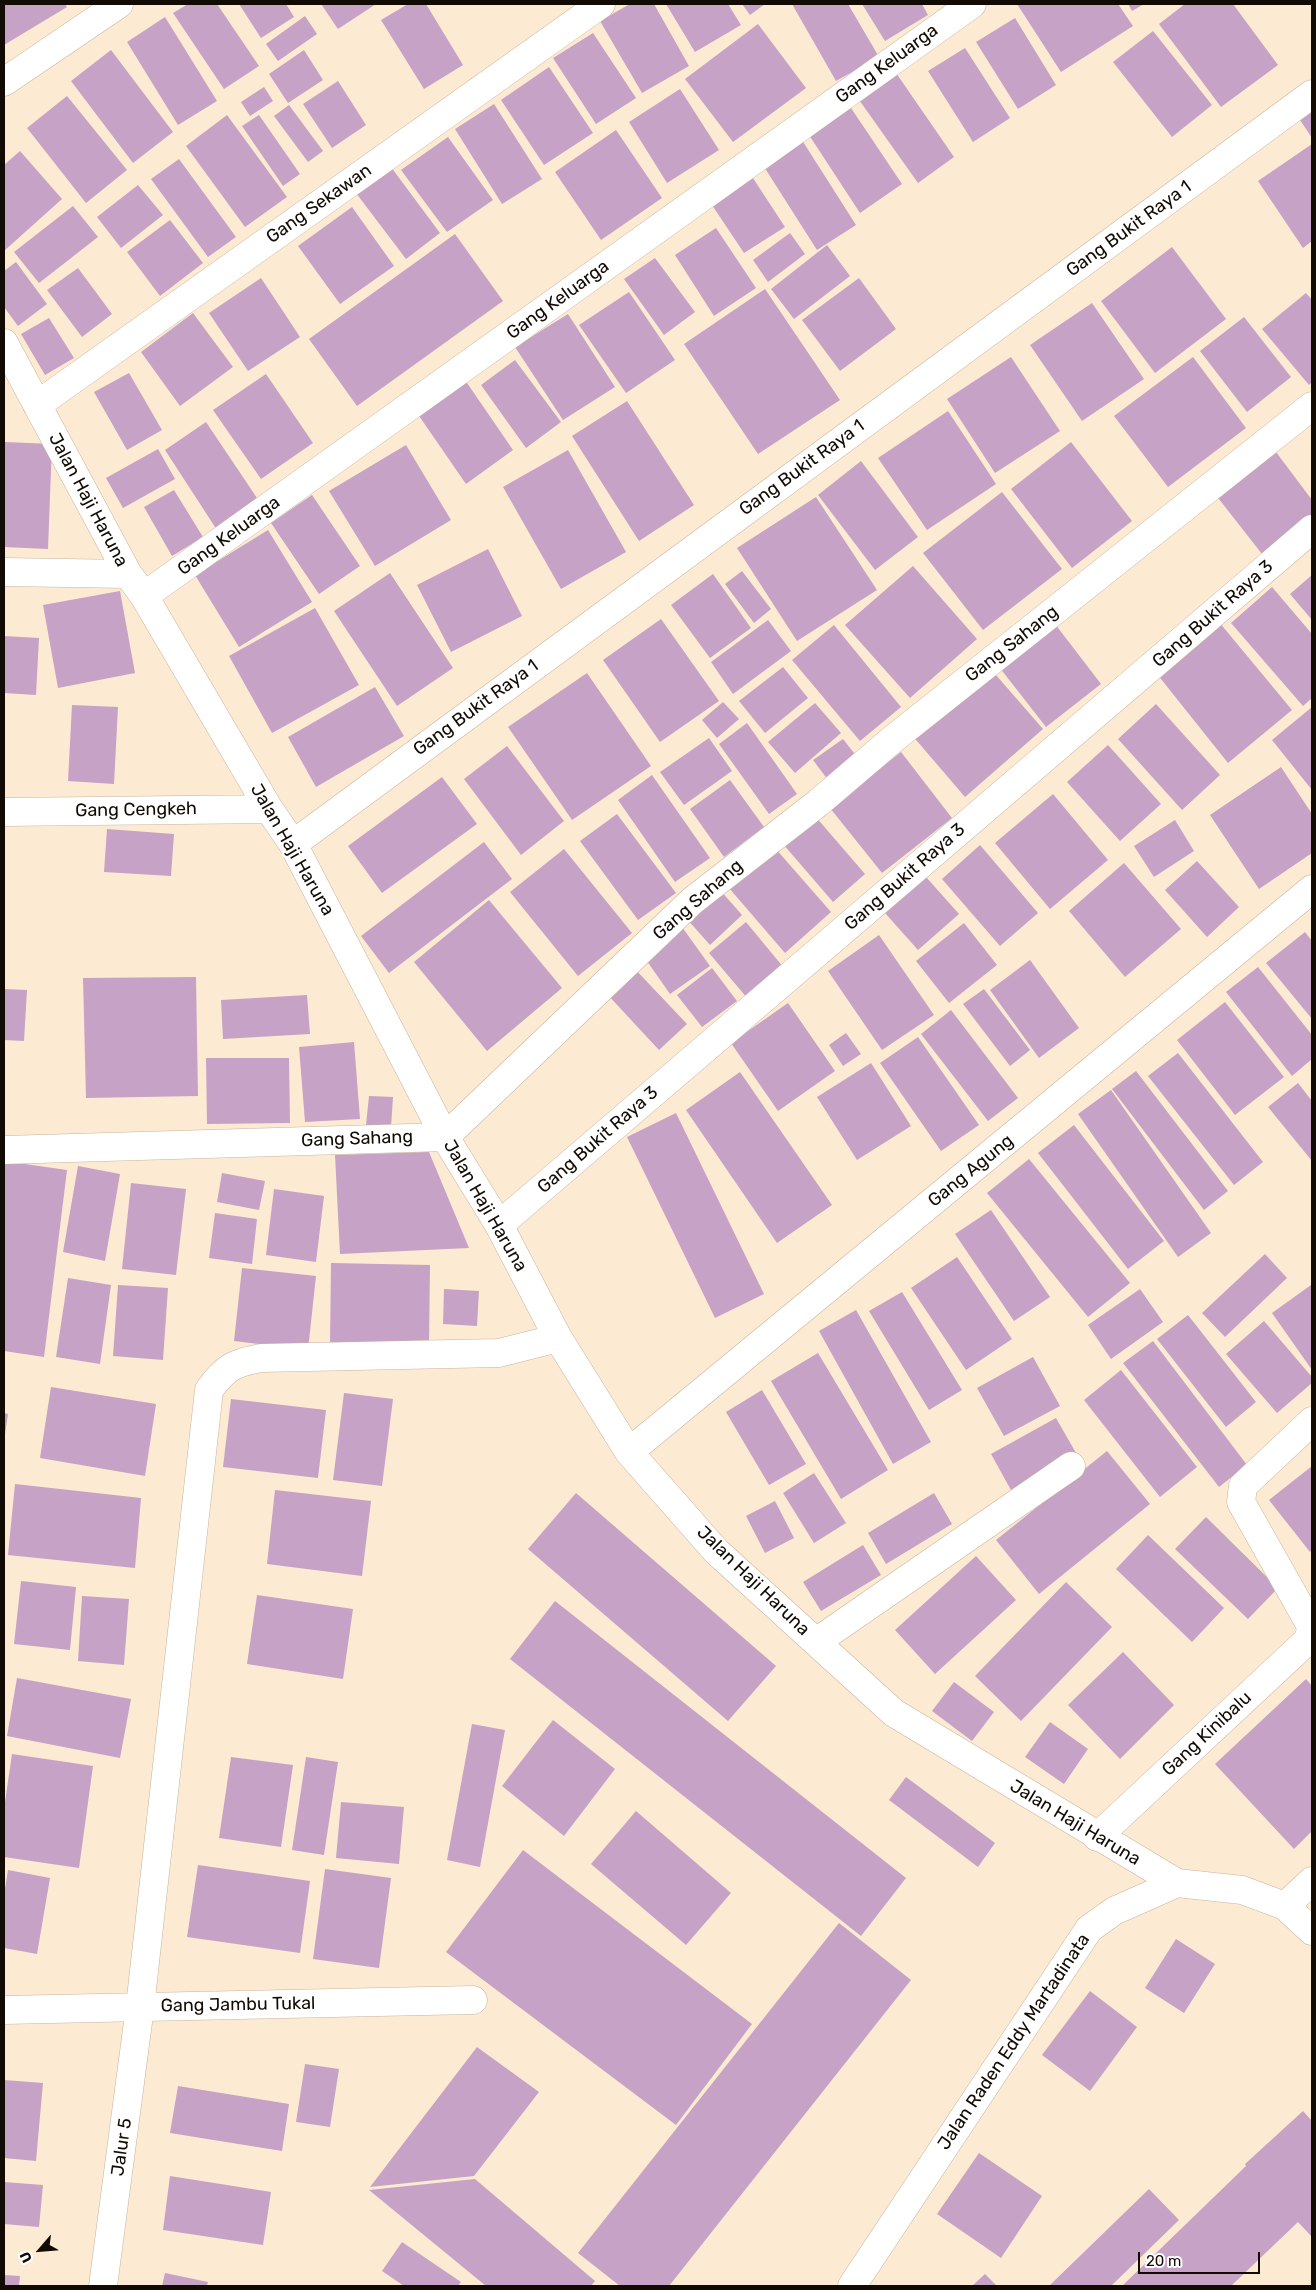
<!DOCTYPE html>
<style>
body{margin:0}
#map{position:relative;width:1316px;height:2290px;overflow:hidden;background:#fdead2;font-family:Rubik,sans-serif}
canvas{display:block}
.frame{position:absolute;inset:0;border:5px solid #110b04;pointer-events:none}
.north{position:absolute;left:15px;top:2225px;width:50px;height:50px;-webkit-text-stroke:4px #fff;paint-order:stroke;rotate:243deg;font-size:14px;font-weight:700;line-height:20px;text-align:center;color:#110b04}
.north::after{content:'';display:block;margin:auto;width:18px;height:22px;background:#110b04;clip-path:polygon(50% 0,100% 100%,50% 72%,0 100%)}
.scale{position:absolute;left:1138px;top:2252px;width:122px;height:22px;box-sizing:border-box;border:2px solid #110b04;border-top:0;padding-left:6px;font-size:15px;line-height:18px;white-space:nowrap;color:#110b04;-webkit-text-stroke:4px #fff;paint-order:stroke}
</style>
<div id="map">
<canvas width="1316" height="2290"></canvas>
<div class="frame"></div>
<div class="north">U</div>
<div class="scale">20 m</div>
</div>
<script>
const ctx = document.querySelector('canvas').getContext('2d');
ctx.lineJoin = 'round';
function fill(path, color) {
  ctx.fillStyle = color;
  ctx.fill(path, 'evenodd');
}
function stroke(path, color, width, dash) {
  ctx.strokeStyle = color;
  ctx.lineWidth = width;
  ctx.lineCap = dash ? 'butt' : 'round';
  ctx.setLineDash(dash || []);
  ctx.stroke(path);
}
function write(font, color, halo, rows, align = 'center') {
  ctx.font = font + ' Rubik,sans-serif';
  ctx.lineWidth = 5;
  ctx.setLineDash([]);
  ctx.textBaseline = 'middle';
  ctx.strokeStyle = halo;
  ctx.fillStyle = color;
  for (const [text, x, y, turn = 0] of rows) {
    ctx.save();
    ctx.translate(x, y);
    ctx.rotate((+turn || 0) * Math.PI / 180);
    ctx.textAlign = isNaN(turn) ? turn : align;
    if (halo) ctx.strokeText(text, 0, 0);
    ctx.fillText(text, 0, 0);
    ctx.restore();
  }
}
const building = new Path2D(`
 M4 4H65L67 7 4 45Z
 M188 4H217L259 66 224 89 173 13Z
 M239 4H286L294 17 261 38Z
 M321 4H376L338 29Z
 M408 4H426L463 65 424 89 381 20Z
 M630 4H654L689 66 642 93 600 21Z
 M666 4H728L741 25 695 52Z
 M742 4H765L750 15Z
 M792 4H848L879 57 836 81Z
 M862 4H922L928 15 885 41Z
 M1017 4H1118L1133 26 1061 72Z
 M1128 4H1144L1132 11Z
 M1185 4H1233L1278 65 1221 107 1159 24Z
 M305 16 317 34 278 61 266 44Z
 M165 17 217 101 178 125 127 42Z
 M1015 18 1056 85 1018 109 976 42Z
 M758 24 806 88 733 142 685 79Z
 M1153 31 1212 105 1172 137 1113 62Z
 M593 33 636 98 596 124 553 58Z
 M965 48 1010 118 973 142 928 71Z
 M111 50 173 132 133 163 71 81Z
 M304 50 323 80 288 103 269 74Z
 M549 67 593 133 544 165 501 100Z
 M894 70 954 157 918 183 857 97Z
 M338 81 366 125 332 148 303 104Z
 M264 87 273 101 250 116 241 102Z
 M680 89 719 150 667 183 629 122Z
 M67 96 127 170 86 203 27 128Z
 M494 104 542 179 502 204 455 129Z
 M289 105 323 151 308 162 274 116Z
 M851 108 902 184 860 213 809 135Z
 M1312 112V138L1300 120Z
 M227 115 287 197 245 227 186 146Z
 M259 115 300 174 283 186 242 126Z
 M616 130 662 198 601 240 555 172Z
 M448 137 493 200 447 232 401 170Z
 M800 137 856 225 817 250 761 162Z
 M1312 144V241L1303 248 1258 181Z
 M20 151 62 199 4 251V165Z
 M179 159 236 237 208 257 151 179Z
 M391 167 440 233 406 259 356 193Z
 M749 172 785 227 744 253 708 199Z
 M138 185 163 215 121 248 97 217Z
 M73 206 98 237 39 283 14 252Z
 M352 207 394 266 340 304 298 246Z
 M170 220 203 263 160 296 127 252Z
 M716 228 756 288 714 316 675 255Z
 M790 233 805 254 768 282 753 260Z
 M455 234 503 301 357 406 309 339Z
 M827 245 850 276 794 319 771 289Z
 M1172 247 1226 319 1155 373 1101 301Z
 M655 258 695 312 664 335 624 279Z
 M16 262 47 304 18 326 4 307V271Z
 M78 268 112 314 82 337 47 290Z
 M261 278 300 337 248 371 209 313Z
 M859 278 896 329 840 371 802 320Z
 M765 289 840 400 758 454 684 344Z
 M629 292 675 360 626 393 579 325Z
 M1306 293 1312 300V382L1309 385 1262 329Z
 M1092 303 1144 379 1082 421 1030 345Z
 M193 313 233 367 180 406 141 352Z
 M568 314 615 387 563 420 515 347Z
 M1244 317 1291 377 1247 412 1200 351Z
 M49 318 74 358 45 375 21 334Z
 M1011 357 1060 431 995 473 947 399Z
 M1193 357 1246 428 1168 487 1114 416Z
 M515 360 561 422 526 448 481 385Z
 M129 373 162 430 127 450 94 392Z
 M266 374 313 443 261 479 213 410Z
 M465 380 513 450 466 484 417 413Z
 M627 401 694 505 639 541 572 436Z
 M948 411 996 484 927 530 878 458Z
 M206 422 259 501 217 530 165 450Z
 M5 442 52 444 48 549 4 547Z
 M1071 442 1132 521 1072 568 1011 489Z
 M406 445 451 520 375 566 329 491Z
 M1273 448 1312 500V516L1262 554 1215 494Z
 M158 449 175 479 123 508 106 478Z
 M568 450 626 552 561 589 503 487Z
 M861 461 918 537 875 570 818 495Z
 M174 490 203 537 172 556 144 507Z
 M1002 492 1062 569 983 630 923 553Z
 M312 495 360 566 319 594 271 523Z
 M816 497 877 590 797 641 737 548Z
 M268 530 312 602 239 647 195 575Z
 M488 549 522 616 451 652 417 585Z
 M913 566 977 639 910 698 845 625Z
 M742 571 771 609 754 623 725 584Z
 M390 573 453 668 397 706 334 611Z
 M713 574 751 628 710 658 671 605Z
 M1312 575V620L1290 594Z
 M1272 587 1312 634V698L1303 706 1231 623Z
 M120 591 135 673 58 688 43 605Z
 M315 608 359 685 272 733 229 656Z
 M661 619 719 701 660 742 603 660Z
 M768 620 791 651 733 694 711 662Z
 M1052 620 1101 684 1046 727 996 663Z
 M1219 622 1292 710 1228 763 1157 674Z
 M834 625 901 707 860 741 792 660Z
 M4 636 39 638 36 695 4 693Z
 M783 667 808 698 765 733 739 701Z
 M989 667 1043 729 965 797 911 734Z
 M587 673 651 766 572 820 508 727Z
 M375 687 404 736 316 787 288 737Z
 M723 702 739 719 717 738 702 720Z
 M815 703 841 733 795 773 768 742Z
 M1156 704 1220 775 1182 810 1118 739Z
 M72 705 118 707 114 784 68 781Z
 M1312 707V790L1272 740Z
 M747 723 797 794 769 814 719 744Z
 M709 738 732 771 684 805 660 772Z
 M843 739 861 762 831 784 813 760Z
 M1108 745 1161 804 1120 841 1067 782Z
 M507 746 564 821 521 855 464 779Z
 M901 752 952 818 882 873 830 808Z
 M1281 767 1312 814V853L1259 889 1210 815Z
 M652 775 710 858 675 882 618 800Z
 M442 777 477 824 382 893 348 846Z
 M730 780 764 827 724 857 690 809Z
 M1053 794 1108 860 1050 909 995 843Z
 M617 814 676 893 638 920 580 841Z
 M815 816 865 874 833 902 783 844Z
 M1175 820 1194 851 1154 877 1134 846Z
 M107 829 174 834 171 876 104 872Z
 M484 842 512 879 389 973 361 936Z
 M980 845 1038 913 1000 946 942 879Z
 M775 848 831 912 785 953 729 888Z
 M564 849 632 933 578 976 510 892Z
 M1197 861 1239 907 1207 937 1165 890Z
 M1124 863 1181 929 1125 977 1069 911Z
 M926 877 959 914 918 950 885 913Z
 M720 890 742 915 710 945 687 919Z
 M489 900 562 988 487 1051 414 962Z
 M746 922 784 968 748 999 709 953Z
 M964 923 997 965 949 1003 916 961Z
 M682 927 710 966 670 994 642 954Z
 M1305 932 1312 941V1019L1266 963Z
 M879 935 934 1015 882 1050 828 971Z
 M1030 960 1079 1028 1039 1058 990 990Z
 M1258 967 1312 1035V1059L1292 1076 1226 992Z
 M634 968 687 1024 659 1050 607 994Z
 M712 968 737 1001 702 1027 677 995Z
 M196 977 198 1096 86 1098 83 978Z
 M4 989 27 990 24 1041 4 1040Z
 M984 989 1030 1050 1010 1066 963 1004Z
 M307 995 310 1034 223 1039 221 1000Z
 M1225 1002 1284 1077 1235 1115 1177 1040Z
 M788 1003 835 1071 778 1111 731 1043Z
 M951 1010 1018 1098 988 1121 921 1034Z
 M846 1033 861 1054 843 1066 829 1045Z
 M918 1037 979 1125 941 1151 880 1063Z
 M354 1042 360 1119 305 1122 299 1047Z
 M1178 1053 1263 1162 1234 1185 1148 1076Z
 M206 1058H289L290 1123 207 1124Z
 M871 1063 911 1126 857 1160 817 1097Z
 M1136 1071 1228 1191 1204 1210 1112 1089Z
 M740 1072 832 1205 777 1243 686 1110Z
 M1298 1083 1312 1101V1161L1268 1107Z
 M1111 1090 1211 1233 1178 1257 1078 1114Z
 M369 1096 393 1097 391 1127 366 1125Z
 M676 1113 764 1294 715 1318 627 1137Z
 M1074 1125 1164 1241 1128 1269 1038 1153Z
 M429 1152 469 1248 340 1254 335 1155Z
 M1029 1159 1130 1283 1088 1317 987 1193Z
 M4 1161 67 1170 44 1357 4 1351Z
 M78 1166 120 1174 105 1261 63 1252Z
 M222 1173 265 1181 259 1210 217 1202Z
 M131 1183 186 1189 176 1275 122 1269Z
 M274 1189 324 1196 316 1262 266 1255Z
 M991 1210 1050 1297 1014 1321 955 1234Z
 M215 1213 257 1219 252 1264 209 1258Z
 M1265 1254 1287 1278 1225 1337 1202 1313Z
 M957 1257 1012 1339 966 1370 911 1288Z
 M331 1263 430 1265 429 1346 330 1344Z
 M242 1268 316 1276 308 1350 234 1341Z
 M68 1278 111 1285 100 1364 56 1357Z
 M118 1285 168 1288 163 1360 113 1356Z
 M1311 1285 1312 1287V1370L1272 1313Z
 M444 1289 479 1291 477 1326 443 1324Z
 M1140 1289 1163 1322 1111 1359 1088 1325Z
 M902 1292 962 1390 929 1410 869 1311Z
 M856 1310 931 1442 893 1464 819 1331Z
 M1188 1315 1256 1402 1226 1427 1157 1339Z
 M1264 1321 1312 1377V1383L1277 1413 1226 1354Z
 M1153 1341 1247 1465 1219 1487 1123 1363Z
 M818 1353 888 1470 841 1499 771 1381Z
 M1033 1357 1060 1406 1004 1436 977 1388Z
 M1121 1370 1197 1467 1160 1497 1084 1400Z
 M51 1387 156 1404 145 1476 40 1458Z
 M762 1390 806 1464 769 1485 726 1412Z
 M344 1393 393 1399 382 1486 333 1480Z
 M231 1399 326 1410 318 1478 223 1467Z
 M4 1413 8 1414 5 1434H4Z
 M1056 1418 1076 1453 1011 1490 991 1454Z
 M1107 1451 1150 1504 1039 1594 996 1540Z
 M1312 1466V1550L1310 1552 1269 1500Z
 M814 1473 846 1523 814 1543 783 1493Z
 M15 1484 141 1498 135 1568 8 1555Z
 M275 1490 371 1501 362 1576 267 1564Z
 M576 1493 776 1666 728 1721 528 1549Z
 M934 1493 952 1524 886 1564 868 1533Z
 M775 1501 794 1538 765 1553 746 1516Z
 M1206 1517 1278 1588 1248 1619 1175 1549Z
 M1148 1535 1224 1608 1192 1642 1116 1569Z
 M863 1545 881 1575 821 1611 803 1582Z
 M976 1556 1016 1600 935 1674 895 1630Z
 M21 1581 76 1587 70 1650 14 1644Z
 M1066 1582 1112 1627 1021 1721 975 1676Z
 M257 1595 353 1609 343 1679 247 1664Z
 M82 1596 129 1599 124 1665 78 1661Z
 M555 1601 906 1878 861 1936 510 1659Z
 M1123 1652 1174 1705 1120 1759 1068 1705Z
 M17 1678 131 1699 120 1758 7 1736Z
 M1306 1679 1312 1686V1831L1294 1849 1215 1764Z
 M954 1682 994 1712 972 1741 932 1711Z
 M553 1720 615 1769 564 1836 502 1786Z
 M1050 1722 1088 1749 1064 1784 1025 1757Z
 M472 1724 505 1730 480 1867 447 1860Z
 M12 1754 93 1766 79 1868 4 1857V1809Z
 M231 1757 293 1765 281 1847 219 1838Z
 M306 1757 338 1762 324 1855 292 1850Z
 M906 1777 995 1843 978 1867 889 1800Z
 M341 1802 404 1807 399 1864 336 1858Z
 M636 1811 731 1893 686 1945 591 1864Z
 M523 1850 752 2024 676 2125 446 1952Z
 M198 1865 310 1881 300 1953 187 1937Z
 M325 1869 391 1878 379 1968 313 1959Z
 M8 1870 50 1878 37 1954 4 1948V1895Z
 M839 1923 911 1980 669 2286H620L578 2253Z
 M1176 1939 1215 1964 1184 2013 1145 1988Z
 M1090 1991 1137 2027 1090 2091 1042 2055Z
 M477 2047 539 2092 474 2176 370 2187Z
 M305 2064 339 2069 330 2127 296 2122Z
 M4 2080 43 2083 36 2161 4 2158Z
 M178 2086 289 2104 282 2151 170 2133Z
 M1303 2111 1312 2121V2237L1298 2222 1231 2286H1122L1246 2166 1245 2164Z
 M979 2153 1042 2196 1001 2258 937 2214Z
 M170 2176 271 2192 263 2245 163 2230Z
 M475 2179 595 2281 591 2286H486L369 2190Z
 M4 2182 43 2185 39 2227 4 2224Z
 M1149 2189 1179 2220 1111 2286H1049Z
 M402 2242 461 2282 458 2286H404L382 2271Z
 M165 2273 208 2282 207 2286H162Z
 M985 2274 997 2286H972Z
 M4 2275 20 2276 19 2286H4Z`);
const street = new Path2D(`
 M4 82 119 4
 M4 343 128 574 144 596 269 809 293 844 445 1137 499 1225 558 1338 629 1452 716 1551 894 1713 1177 1883
 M37 405 601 4
 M4 572 128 574
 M144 596 972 4
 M4 812 269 809
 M293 844 1312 94
 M4 1150 445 1137 692 901 818 803 893 739 1312 406
 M499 1225 1312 529
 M1312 1421 1243 1486 1241 1502 1312 1628
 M629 1452 1312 889
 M816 1642 1071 1466
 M1097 1837 1307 1641 1312 1629
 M1285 1906 1312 1881
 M4 2010 473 2000
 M103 2286 140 2007 209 1390C225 1368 233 1363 261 1358L499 1353 558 1338
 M852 2286 1089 1929 1114 1911 1177 1883 1242 1890 1285 1906 1312 1931`);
const streetNames = [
 ["Gang Keluarga",887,64,-36],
 ["Gang Sekawan",319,204,-35],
 ["Gang Bukit Raya 1",1129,229,-36],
 ["Gang Keluarga",558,300,-36],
 ["Gang Bukit Raya 1",802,468,-36],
 ["Jalan Haji Haruna",88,500,62],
 ["Gang Keluarga",229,536,-36],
 ["Gang Bukit Raya 3",1213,614,-41],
 ["Gang Sahang",1012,644,-38],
 ["Gang Bukit Raya 1",476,708,-36],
 ["Gang Cengkeh",136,810,-1],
 ["Jalan Haji Haruna",292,850,60],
 ["Gang Bukit Raya 3",905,877,-41],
 ["Gang Sahang",698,900,-41],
 ["Gang Sahang",357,1139,-2],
 ["Gang Bukit Raya 3",598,1140,-41],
 ["Gang Agung",971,1171,-39],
 ["Jalan Haji Haruna",485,1206,60],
 ["Jalan Haji Haruna",753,1581,44],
 ["Gang Kinibalu",1207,1734,-43],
 ["Jalan Haji Haruna",1075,1823,31],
 ["Gang Jambu Tukal",238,2005,-1],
 ["Jalan Raden Eddy Martadinata",1014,2042,-56],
 ["Jalur 5",122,2147,-82]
];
fill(building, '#c6a2c6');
stroke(street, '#c7b49d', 29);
stroke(street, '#fff', 28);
write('18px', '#110b04', '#fff', streetNames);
</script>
